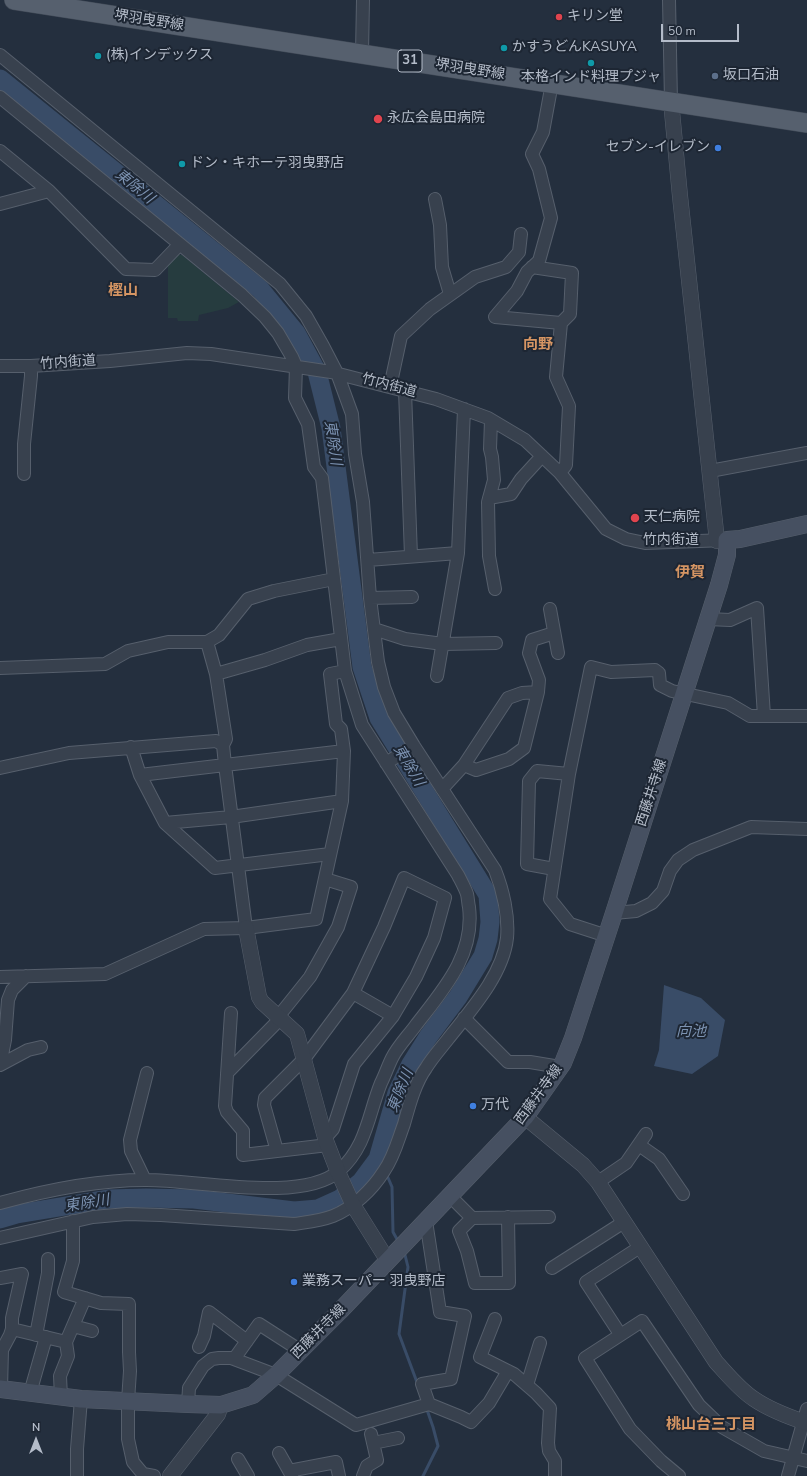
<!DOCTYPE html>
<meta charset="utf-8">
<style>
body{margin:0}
#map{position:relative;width:807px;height:1476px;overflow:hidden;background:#242f3e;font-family:"Nunito Sans",sans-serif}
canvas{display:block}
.north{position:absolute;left:16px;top:1420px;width:40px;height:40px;-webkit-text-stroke:3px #1d2633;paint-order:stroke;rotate:0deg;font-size:11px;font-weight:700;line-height:16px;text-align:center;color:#b4bcc9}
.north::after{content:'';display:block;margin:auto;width:14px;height:18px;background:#b4bcc9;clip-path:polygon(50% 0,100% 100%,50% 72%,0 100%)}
.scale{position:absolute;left:661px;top:24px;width:78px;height:18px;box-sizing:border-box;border:2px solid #b4bcc9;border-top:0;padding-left:5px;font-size:12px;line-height:14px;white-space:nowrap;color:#b4bcc9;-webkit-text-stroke:3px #1d2633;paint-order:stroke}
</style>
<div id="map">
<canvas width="807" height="1476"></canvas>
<div class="north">N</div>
<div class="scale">50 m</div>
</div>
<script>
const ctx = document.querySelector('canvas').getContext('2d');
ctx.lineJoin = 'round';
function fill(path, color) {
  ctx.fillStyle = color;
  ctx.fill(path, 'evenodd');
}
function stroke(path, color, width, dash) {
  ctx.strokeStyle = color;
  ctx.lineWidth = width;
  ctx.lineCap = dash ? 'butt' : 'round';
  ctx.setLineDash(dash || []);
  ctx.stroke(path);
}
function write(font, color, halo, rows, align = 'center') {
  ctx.font = font + ' "Nunito Sans","Noto Sans JP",sans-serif';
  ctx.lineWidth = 4;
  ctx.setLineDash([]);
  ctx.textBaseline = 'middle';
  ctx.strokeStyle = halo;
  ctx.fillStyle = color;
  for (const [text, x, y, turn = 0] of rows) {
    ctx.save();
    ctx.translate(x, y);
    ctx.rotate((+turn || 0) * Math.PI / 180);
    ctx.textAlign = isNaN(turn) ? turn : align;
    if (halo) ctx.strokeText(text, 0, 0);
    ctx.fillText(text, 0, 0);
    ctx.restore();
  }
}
const green = new Path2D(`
 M176 255H182L239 302 228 308 199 315 198 321H178L177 318H168V265Z`);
const water = new Path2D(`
 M664 985 701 998 725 1020 718 1056 692 1074 654 1066 659 1050Z`);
const stream = new Path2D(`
 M378 1159 382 1167
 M386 1173 392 1187 393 1232 398 1241
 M404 1251 408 1267 399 1334 418 1385
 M423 1476 438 1446 433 1427 426 1407`);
const river = new Path2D(`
 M0 79 260 289 296 333 317 372 331 428 362 667 379 718 488 895 490 922 488 939 483 956 458 997 428 1037 411 1064 397 1093 378 1159 361 1182 340 1199 318 1209 294 1211 194 1199 146 1198 108 1199 17 1214 0 1219`);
const minor = new Path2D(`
 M669 0 671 101
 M362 53 363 0
 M0 55 280 284 306 316 323 346 337 373 352 414 355 454 363 502 370 598 378 662 384 687 394 713 414 746 495 870C503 890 509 916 507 938 503 975 470 1011 448 1039 441 1048 432 1058 426 1068 415 1083 409 1106 404 1124 398 1140 394 1157 384 1171 372 1190 353 1208 333 1216 320 1221 307 1222 294 1224L161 1215 127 1214 93 1217 0 1238
 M552 83 543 132 532 154 539 169 551 218 539 261 527 272 517 291 495 317 561 323
 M0 97 242 295 265 317 278 333 292 357 296 366 295 398 308 424 314 467 322 478 345 671 362 725 458 875C461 881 465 888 467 894 468 898 468 903 469 907 475 955 443 990 416 1025 408 1036 398 1046 392 1058 388 1066 385 1075 381 1083 368 1115 367 1146 339 1171 301 1204 193 1179 145 1180 96 1180 47 1190 0 1203
 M0 151 49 191 126 269 155 270 180 244
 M435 199 440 225 442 267 450 294
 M0 204 49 191
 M532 267 572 273 570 314 561 323 556 377 569 406 566 465 560 473
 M0 366H31L110 361 187 353 211 354 331 372 436 399 488 418 525 440 560 473 606 529 626 539 645 543 726 540
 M390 387 401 336 430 309 475 277 506 267 519 252 521 234
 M405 391 411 556
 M491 420 490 449 492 457 494 480 488 502 489 556 495 589
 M710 471 807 453
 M24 474V444L31 376V366
 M489 498 511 494 521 479 542 456
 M368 560 458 553
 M370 598 412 597
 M550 609 558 653
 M708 619 730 620 757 608 764 716
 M374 629 405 639 443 644 496 643
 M207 642 216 674 226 739 223 745 225 765 246 928
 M0 668 105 664 128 651 168 642H207L219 635 248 599 274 591 334 579
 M216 674 265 660 307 645 341 639
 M437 676 458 553 464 409
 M131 747 140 775 165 823 215 868 330 854
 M344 751 341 729 336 724 330 674 345 671
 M386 763 414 746
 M464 765 476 770 509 759 524 748 538 692 539 680 529 653 532 640 554 633
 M0 768 69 753 216 741 223 745
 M442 789 464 765 508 698 522 693 538 692
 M165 823 231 817 342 801
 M554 869 527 864 529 781 537 771 569 774
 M614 913 636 911 652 903 663 891 670 871 678 860 693 850 751 827 807 829
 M607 936 570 924 550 899 569 774 591 667 611 672 655 670 659 673 660 685 672 691 728 703 750 716H807
 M0 977 105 974 204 929 246 928 316 919 342 801 344 751 140 775
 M353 993 393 1016
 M231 1013 225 1106 227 1112 243 1131V1155L328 1145
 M278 1017 310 977 338 927 351 887 325 879
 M464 1018 508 1062H530L560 1067
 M0 1065 5 1040 8 1000 12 990 26 976
 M0 1065 28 1050 41 1047
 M227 1073 280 1019
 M639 1145 659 1159 683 1194
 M277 1151 264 1105 265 1098 304 1059 353 993 384 927 404 878 445 898 434 938 416 977 393 1016 354 1064 333 1129 325 1138
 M145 1180 131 1151 130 1140 147 1073
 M598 1182 626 1163 646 1134
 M450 1196 472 1218 549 1217
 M472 1218 459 1231 467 1251 475 1283H509L508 1217
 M73 1221V1261L64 1292 101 1303 129 1304V1352L130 1371 128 1401V1439L133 1462 143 1474 154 1476
 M426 1221 440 1312 465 1316 451 1379 422 1384 429 1404
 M552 1268 624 1222
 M0 1278 22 1274 12 1318V1329
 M495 1319 480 1357 514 1374 536 1393 550 1408 548 1443 549 1451 555 1461V1476
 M73 1326 92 1331
 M620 1334 586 1282 640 1247
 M36 1335 48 1273V1259
 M199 1347 204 1336 209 1312 247 1341
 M234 1359 259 1324 301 1351
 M527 1385 540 1343
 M1 1389 2 1350 10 1335 12 1329 66 1342
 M30 1393 46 1337
 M61 1397 60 1376 68 1356 66 1342 85 1298
 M188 1404 189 1388 203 1366 212 1359 219 1358H231L276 1375 356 1425 429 1404 461 1417 471 1422 489 1403 508 1371
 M373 1443 398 1438
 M279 1453 292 1476
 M238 1459 248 1476
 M289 1471 336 1462 339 1476
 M77 1476V1449L81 1399
 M363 1476 367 1466 377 1460 371 1434
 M679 1476 661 1461 630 1429 585 1358 642 1321 699 1405 722 1427 764 1451 807 1461
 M788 1476 807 1409`);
const tertiary = new Path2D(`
 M671 101 680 196 717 541
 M246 928 259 997 262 1002 297 1034 326 1141 338 1172 353 1205 388 1261
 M525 1117 583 1165 598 1182 716 1362C728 1375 739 1389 754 1399 770 1410 789 1417 807 1423
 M170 1476 218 1414 221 1405`);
const secondary = new Path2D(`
 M0 1389 81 1399 188 1404 221 1405 253 1395 276 1375 340 1311 525 1117 563 1063 573 1038 614 913 719 585 727 555V540L740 539 807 524`);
const primary = new Path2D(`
 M14 0 807 123`);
const markers = [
 [559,17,4,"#e0444e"],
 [504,48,4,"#0f9aa8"],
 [98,56,4,"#0f9aa8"],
 [591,63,4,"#0f9aa8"],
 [715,76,4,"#5c6f8a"],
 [378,119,5,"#e0444e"],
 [718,148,4,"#3f7fe0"],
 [182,164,4,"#0f9aa8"],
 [635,518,5,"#e0444e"],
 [473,1106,4,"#3f7fe0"],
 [294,1282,4,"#3f7fe0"]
];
const shields = [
 [410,61,24]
];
const shieldNames = [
 ["31",410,61]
];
const poiNames = [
 ["キリン堂",567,17],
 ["かすうどんKASUYA",512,48],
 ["(株)インデックス",106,56],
 ["坂口石油",723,76],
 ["本格インド料理プジャ",591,78,"center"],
 ["永広会島田病院",387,119],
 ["セブン-イレブン",710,148,"right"],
 ["ドン・キホーテ羽曳野店",190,164],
 ["天仁病院",644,518],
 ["万代",481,1106],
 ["業務スーパー 羽曳野店",302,1282]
];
const streetNames = [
 ["堺羽曳野線",149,21,9],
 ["堺羽曳野線",470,70,9],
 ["竹内街道",68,363,-4],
 ["竹内街道",389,386,15],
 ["竹内街道",671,541],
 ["西藤井寺線",652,793,-72],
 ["西藤井寺線",539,1095,-54],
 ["西藤井寺線",319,1332,-45]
];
const waterNames = [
 ["東除川",134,187,39],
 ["東除川",332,443,81],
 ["東除川",408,766,59],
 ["向池",691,1032],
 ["東除川",401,1091,-68],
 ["東除川",87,1204,-9]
];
const neighbourhoodNames = [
 ["樫山",123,291],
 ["向野",538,345],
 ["伊賀",690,573],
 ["桃山台三丁目",711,1425]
];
fill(green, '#263c3f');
fill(water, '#394c67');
stroke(stream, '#394c67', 3);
stroke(river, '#394c67', 19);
stroke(minor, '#565f6c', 14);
stroke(tertiary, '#565f6c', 16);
stroke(secondary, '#565f6c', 18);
stroke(primary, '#414a57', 20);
stroke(minor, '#38414e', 12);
stroke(tertiary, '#38414e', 15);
stroke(secondary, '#465061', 17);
stroke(primary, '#56606e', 19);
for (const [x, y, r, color] of markers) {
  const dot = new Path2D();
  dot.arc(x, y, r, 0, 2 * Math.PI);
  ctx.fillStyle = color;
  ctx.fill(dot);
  stroke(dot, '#1d2633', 1.5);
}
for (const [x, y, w] of shields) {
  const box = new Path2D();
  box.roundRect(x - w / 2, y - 11, w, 22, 3);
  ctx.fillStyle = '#1d2633';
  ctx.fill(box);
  stroke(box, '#b4bcc9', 1);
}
write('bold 13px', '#b4bcc9', null, shieldNames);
write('14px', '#b4bcc9', '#1d2633', poiNames, 'left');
write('14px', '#b4bcc9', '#1d2633', streetNames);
write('italic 15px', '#7c92b1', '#1d2633', waterNames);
write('bold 15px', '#d59563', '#1d2633', neighbourhoodNames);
</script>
